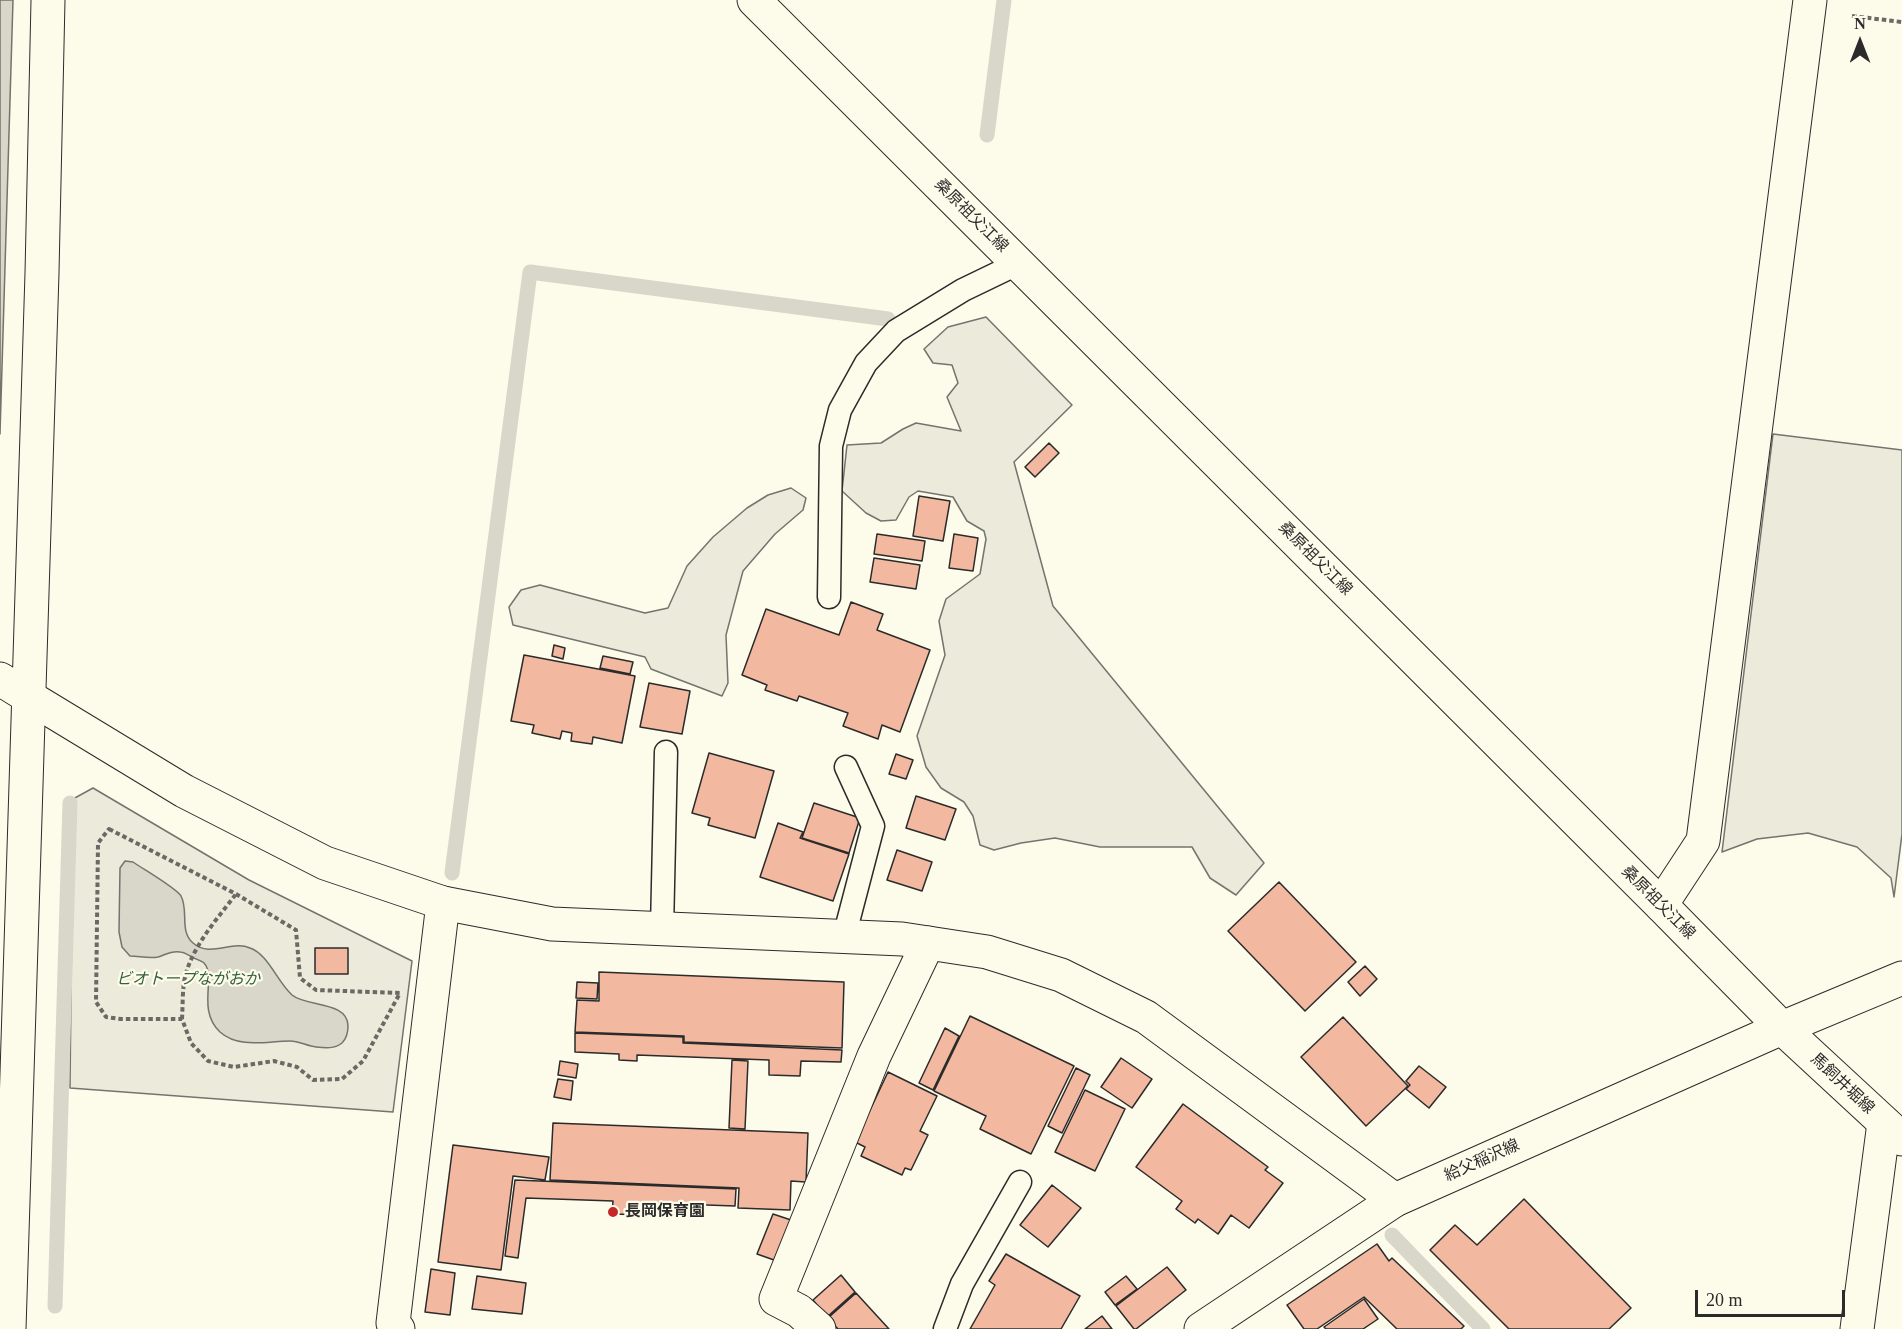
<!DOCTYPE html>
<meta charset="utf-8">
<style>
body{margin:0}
#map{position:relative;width:1902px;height:1329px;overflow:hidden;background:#fdfbea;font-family:"Times New Roman",serif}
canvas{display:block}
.north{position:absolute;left:1830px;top:12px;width:60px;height:60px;-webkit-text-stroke:4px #fdfbea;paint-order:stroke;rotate:0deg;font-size:16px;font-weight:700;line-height:24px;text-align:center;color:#2b2b2b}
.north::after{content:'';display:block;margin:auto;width:21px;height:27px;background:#2b2b2b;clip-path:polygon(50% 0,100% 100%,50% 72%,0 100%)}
.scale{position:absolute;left:1695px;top:1290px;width:150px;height:27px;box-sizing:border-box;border:3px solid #2b2b2b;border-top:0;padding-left:8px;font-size:18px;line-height:21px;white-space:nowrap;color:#2b2b2b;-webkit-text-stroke:4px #fdfbea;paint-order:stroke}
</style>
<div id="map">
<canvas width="1902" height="1329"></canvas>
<div class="north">N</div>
<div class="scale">20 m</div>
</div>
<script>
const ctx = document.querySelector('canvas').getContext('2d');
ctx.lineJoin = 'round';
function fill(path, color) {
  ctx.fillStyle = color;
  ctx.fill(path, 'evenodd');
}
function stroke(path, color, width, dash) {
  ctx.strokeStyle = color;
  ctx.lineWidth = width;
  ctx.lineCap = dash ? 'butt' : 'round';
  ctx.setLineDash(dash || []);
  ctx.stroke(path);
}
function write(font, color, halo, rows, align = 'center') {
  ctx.font = font + ' "Times New Roman","Noto Sans JP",serif';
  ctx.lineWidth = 4.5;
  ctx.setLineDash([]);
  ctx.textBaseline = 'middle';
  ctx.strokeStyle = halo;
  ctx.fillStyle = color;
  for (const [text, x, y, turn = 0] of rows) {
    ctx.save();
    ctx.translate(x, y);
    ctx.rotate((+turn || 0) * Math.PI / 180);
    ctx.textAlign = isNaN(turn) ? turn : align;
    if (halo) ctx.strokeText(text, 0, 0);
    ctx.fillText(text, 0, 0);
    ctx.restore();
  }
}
const green = new Path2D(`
 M986 317 1072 405 1014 462 1053 606 1264 863 1236 895 1210 878 1192 847H1100L1055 838 1021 843 994 850 980 845 973 816 964 802 941 788 926 767 917 736 945 655 939 621 946 599 980 574 986 539 984 531 967 521 953 497 918 491 909 497 896 520 881 521 866 513 842 491 847 445 881 443 903 429 916 423 961 431 947 397 958 383 952 365 933 363 924 349 948 327Z
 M1773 434 1902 450V834L1894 897 1891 878 1857 847 1808 833 1757 839 1722 852Z
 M791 488 806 498 803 510 775 534 743 571 726 635 728 683 722 696 651 669 645 657 513 625 509 607 521 590 540 585 645 613 668 608 687 566 713 537 747 508 768 495Z
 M93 788 249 880 412 961 393 1112 70 1088 73 799Z`);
const water = new Path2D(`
 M0 0H13L0 434Z
 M125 861 133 862C143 869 176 888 181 896 189 911 179 931 193 943 210 958 232 940 250 948 268 954 278 983 292 995 306 1007 348 1001 348 1026 348 1032 347 1038 342 1043 335 1049 325 1048 316 1047 307 1046 299 1041 290 1041 267 1041 239 1049 220 1032 196 1009 217 977 204 963 202 961 195 959 192 957 188 955 184 952 180 952 172 950 165 955 158 957 149 959 139 956 130 956L122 947 119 932 120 868Z`);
const stream = new Path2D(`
 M987 135 1004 0
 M452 873 530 272 888 319
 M1392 1235 1483 1329
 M55 1306 70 803`);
const building = new Path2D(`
 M1049 443 1059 453 1035 477 1025 467Z
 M919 496 950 501 943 541 913 536Z
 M877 534 925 541 922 561 874 554Z
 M954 534 978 538 973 571 949 568Z
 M874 558 920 565 916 589 870 582Z
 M851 602 883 614 877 630 930 650 900 732 882 725 878 739 843 726 848 713 799 696 797 701 765 690 767 685 742 675 766 609 839 635Z
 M554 645 565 648 563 659 552 656Z
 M524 655 635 676 622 743 593 737 592 744 571 741 572 733 562 731 560 739 532 733 534 725 511 721Z
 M603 656 633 662 630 674 600 668Z
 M649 683 690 691 682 734 640 727Z
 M709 753 774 771 755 838 708 825 710 818 692 813Z
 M896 754 913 760 906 779 889 774Z
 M916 796 956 809 945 840 906 828Z
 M814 803 860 818 849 853 802 838Z
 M778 823 803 832 800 838 849 854 833 901 760 877Z
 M897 850 932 862 922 891 887 880Z
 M1279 882 1356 962 1305 1011 1228 931Z
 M315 948H348V974H315Z
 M1365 966 1377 979 1360 996 1348 982Z
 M599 972 844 982 842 1048 684 1042V1036L575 1032 577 1000 599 1001Z
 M577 982 598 983 597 999 576 998Z
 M970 1016 1074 1066 1031 1154 980 1129 986 1116 934 1091Z
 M1343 1017 1408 1086 1366 1126 1301 1057Z
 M945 1028 959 1036 933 1090 919 1083Z
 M575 1033 683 1037V1043L842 1050 841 1062 801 1061 800 1076 769 1075V1060L637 1055V1061L619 1060V1054L575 1052Z
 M1121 1058 1152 1079 1132 1108 1101 1087Z
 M732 1060 748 1061 745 1129 729 1128Z
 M560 1061 578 1064 576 1078 558 1075Z
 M1419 1066 1446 1087 1429 1108 1406 1089 1410 1085 1406 1081Z
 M1076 1068 1090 1075 1062 1133 1048 1126Z
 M888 1072 937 1096 920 1131 928 1135 911 1170 905 1168 902 1175 861 1156 865 1147 855 1142Z
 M558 1079 573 1081 571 1100 554 1097Z
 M1085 1090 1125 1109 1095 1171 1055 1152Z
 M1183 1104 1268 1167 1265 1170 1283 1183 1249 1228 1231 1215 1218 1234 1198 1219 1195 1223 1176 1209 1182 1201 1136 1167Z
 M553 1123 808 1133 806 1182 791 1181 790 1210 738 1208 739 1188 550 1180Z
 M453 1145 549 1157 545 1180 513 1176 501 1270 438 1262Z
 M515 1180 736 1189 735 1206 650 1203 649 1215 612 1214 613 1201 526 1198 518 1258 505 1256Z
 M1052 1185 1081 1208 1048 1247 1020 1225Z
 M1524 1199 1631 1308 1609 1329H1509L1430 1250 1455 1225 1477 1245Z
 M773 1214 791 1220 774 1260 757 1254Z
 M1377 1244 1389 1261 1392 1258 1464 1326 1461 1329H1397L1364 1297 1317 1329H1304L1287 1305Z
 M1006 1254 1080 1296 1061 1329H970L995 1285 989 1281Z
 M1167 1267 1186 1290 1136 1329H1134L1116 1306Z
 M431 1269 455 1273 450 1315 425 1312Z
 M841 1275 855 1292 827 1317 813 1300Z
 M477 1276 526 1283 522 1314 472 1309Z
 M1126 1276 1137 1289 1115 1305 1105 1292Z
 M856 1293 889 1329H838L828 1318Z
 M1364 1299 1378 1319 1363 1329H1326L1324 1327Z
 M1102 1316 1112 1329H1085Z`);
const path = new Path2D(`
 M1852 16 1902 22
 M109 829 236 894 296 930 300 978 316 990 400 993 363 1061 342 1079 313 1080 297 1067 274 1061 234 1067 208 1061 191 1043 182 1019H121L106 1017 96 1002 98 843Z
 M182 1019C183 1004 182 987 186 973 195 943 218 918 236 894`);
const service = new Path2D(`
 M829 597 831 446 840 410 866 363 896 331 963 290 1019 263
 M662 929 666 752
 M844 937 873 826 846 767
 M945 1329 962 1284 1020 1182`);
const minor = new Path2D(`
 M0 679 29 697
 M1661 905 1703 841 1810 0
 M9 1329 42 273 48 0
 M398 1329 393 1323 443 903
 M819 1329 799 1311 776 1299 874 1056 928 943
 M1857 1329 1884 1123`);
const tertiary = new Path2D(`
 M29 697 184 791 325 863 443 903 552 924 902 939 987 952 1061 975 1146 1017 1395 1200`);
const secondary = new Path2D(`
 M754 0 1661 905 1782 1028 1902 1139
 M1201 1329 1395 1200 1782 1028 1902 978`);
const markers = [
 [613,1212,6,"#c62828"]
];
const streetNames = [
 ["桑原祖父江線",971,216,45],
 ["桑原祖父江線",1315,559,45],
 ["桑原祖父江線",1658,903,45],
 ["馬飼井堀線",1842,1084,43],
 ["給父稲沢線",1482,1161,-24]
];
const parkNames = [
 ["ビオトープながおか",188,980]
];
const poiNames = [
 ["長岡保育園",625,1212]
];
fill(green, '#ecebdb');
stroke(green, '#74746e', 1.5);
fill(water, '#d8d7c9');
stroke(water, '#74746e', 1.5);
stroke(stream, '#d8d7c9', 15);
fill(building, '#f2b8a0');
stroke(building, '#2b2b2b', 1.5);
stroke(service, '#2b2b2b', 25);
stroke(minor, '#2b2b2b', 35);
stroke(tertiary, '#2b2b2b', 35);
stroke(secondary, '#2b2b2b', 35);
stroke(path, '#6a6964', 4, [4.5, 3]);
stroke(service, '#fdfbea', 22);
stroke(minor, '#fdfbea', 33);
stroke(tertiary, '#fdfbea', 33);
stroke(secondary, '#fdfbea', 33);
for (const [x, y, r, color] of markers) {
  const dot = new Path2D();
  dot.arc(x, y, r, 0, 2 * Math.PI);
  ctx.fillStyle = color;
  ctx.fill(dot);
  stroke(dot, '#fdfbea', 2);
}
write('16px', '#2b2b2b', '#fdfbea', streetNames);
write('italic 16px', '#34623c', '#fdfbea', parkNames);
write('bold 16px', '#2b2b2b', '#fdfbea', poiNames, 'left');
</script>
